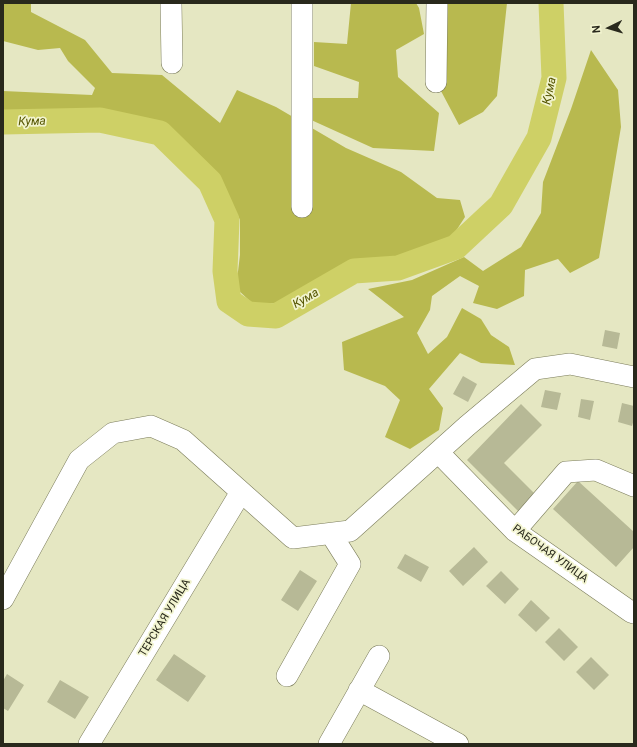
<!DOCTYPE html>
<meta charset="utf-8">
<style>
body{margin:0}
#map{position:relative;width:637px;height:747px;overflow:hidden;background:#e5e7c2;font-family:Roboto,sans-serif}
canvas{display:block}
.frame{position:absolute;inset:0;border:4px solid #29291c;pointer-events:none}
.north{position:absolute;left:589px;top:8px;width:40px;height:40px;-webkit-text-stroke:3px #f2f4cf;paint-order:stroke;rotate:265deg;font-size:11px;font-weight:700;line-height:16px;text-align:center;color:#29291c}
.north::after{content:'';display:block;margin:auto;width:14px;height:18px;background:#29291c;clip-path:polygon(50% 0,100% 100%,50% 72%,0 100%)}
</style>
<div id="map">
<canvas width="637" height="747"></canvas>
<div class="frame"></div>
<div class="north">N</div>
</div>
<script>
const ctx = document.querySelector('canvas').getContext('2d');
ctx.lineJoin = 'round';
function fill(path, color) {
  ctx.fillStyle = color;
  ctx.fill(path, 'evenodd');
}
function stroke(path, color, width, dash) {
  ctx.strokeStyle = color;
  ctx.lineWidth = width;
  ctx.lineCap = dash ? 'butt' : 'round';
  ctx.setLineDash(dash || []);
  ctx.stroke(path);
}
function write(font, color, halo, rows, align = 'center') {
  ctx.font = font + ' Roboto,sans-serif';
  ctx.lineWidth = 3.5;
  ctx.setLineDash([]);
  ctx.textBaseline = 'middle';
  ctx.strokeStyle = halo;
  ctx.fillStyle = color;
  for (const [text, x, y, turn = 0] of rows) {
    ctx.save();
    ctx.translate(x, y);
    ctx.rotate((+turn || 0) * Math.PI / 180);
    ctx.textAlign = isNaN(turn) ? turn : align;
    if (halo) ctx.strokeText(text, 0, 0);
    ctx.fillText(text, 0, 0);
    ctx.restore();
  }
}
const forest = new Path2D(`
 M3 3H31V12L85 40 112 73 162 75 220 123 237 90 276 107 346 148 401 172 437 198 460 200 465 217 450 240 389 259 355 260 283 303 253 304 236 288 240 255V220L221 181 163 125 97 111H3V91L92 95 95 88 68 61 60 48 38 50 3 41Z
 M351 3H416L419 8 424 34 396 50 398 77 439 113 434 151 373 148 309 119 313 98H358L359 82 314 66V42L347 44Z
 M443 3H507L497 96 483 112 459 125 441 91Z
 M591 50 618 90 621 127 599 258 570 273 558 259 525 270 524 296 497 309 473 303 479 286 460 276 432 296 430 310 417 333 428 354 447 337 462 308 481 319 491 335 509 347 515 365 481 363 460 353 429 389 443 408 439 430 410 449 385 437 400 400 385 386 344 370 342 342 404 317 368 289 412 280 464 257 483 271 521 247 541 213 543 182 571 109Z`);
const river = new Path2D(`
 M3 122 100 120 160 133 210 182 227 220 225 271 229 301 248 314 276 316 354 271 398 268 456 247 501 205 539 138 554 78 551 3`);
const building = new Path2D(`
 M605 330 620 333 617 349 602 346Z
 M463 376 477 384 468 402 453 394Z
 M545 390 561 393 557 410 541 407Z
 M581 399 594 401 590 420 578 417Z
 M622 403 634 406V419L632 426 618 422Z
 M521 404 542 425 504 463 536 495 519 512 467 460Z
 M578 481 634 532V547L616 567 553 509Z
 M474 547 488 562 463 586 449 571Z
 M405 554 429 567 421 582 397 568Z
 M300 570 317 581 298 611 281 600Z
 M501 571 519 589 505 604 486 586Z
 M531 600 550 618 536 632 518 615Z
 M559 628 578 647 564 661 545 642Z
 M174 654 206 676 188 702 156 680Z
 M591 657 609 675 594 690 576 672Z
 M7 674 24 685 8 711 3 708V681Z
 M60 680 89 697 75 719 47 702Z`);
const minor = new Path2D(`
 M171 3 172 63
 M436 82 437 3
 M302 207V3
 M438 452 515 531 631 612 634 613
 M515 531 566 472 596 470 634 486
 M3 599 79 460 113 433 151 426 183 440 293 538 350 531 467 426 535 369 570 364 634 377
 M287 676 350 564 331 534
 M359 690 458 744
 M89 744 241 492
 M329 744 379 656`);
const streetNames = [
 ["РАБОЧАЯ УЛИЦА",550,554,36],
 ["ТЕРСКАЯ УЛИЦА",165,618,-59]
];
const waterNames = [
 ["Кума",550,91,-78],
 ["Кума",32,122,-1],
 ["Кума",306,299,-30]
];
fill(forest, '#b8b94f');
stroke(river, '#ced066', 25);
fill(building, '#b7b996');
stroke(minor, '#7b7c5b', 22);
stroke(minor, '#fff', 21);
write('11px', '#29291c', '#f2f4cf', streetNames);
write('italic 12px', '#550', '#f2f4cf', waterNames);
</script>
